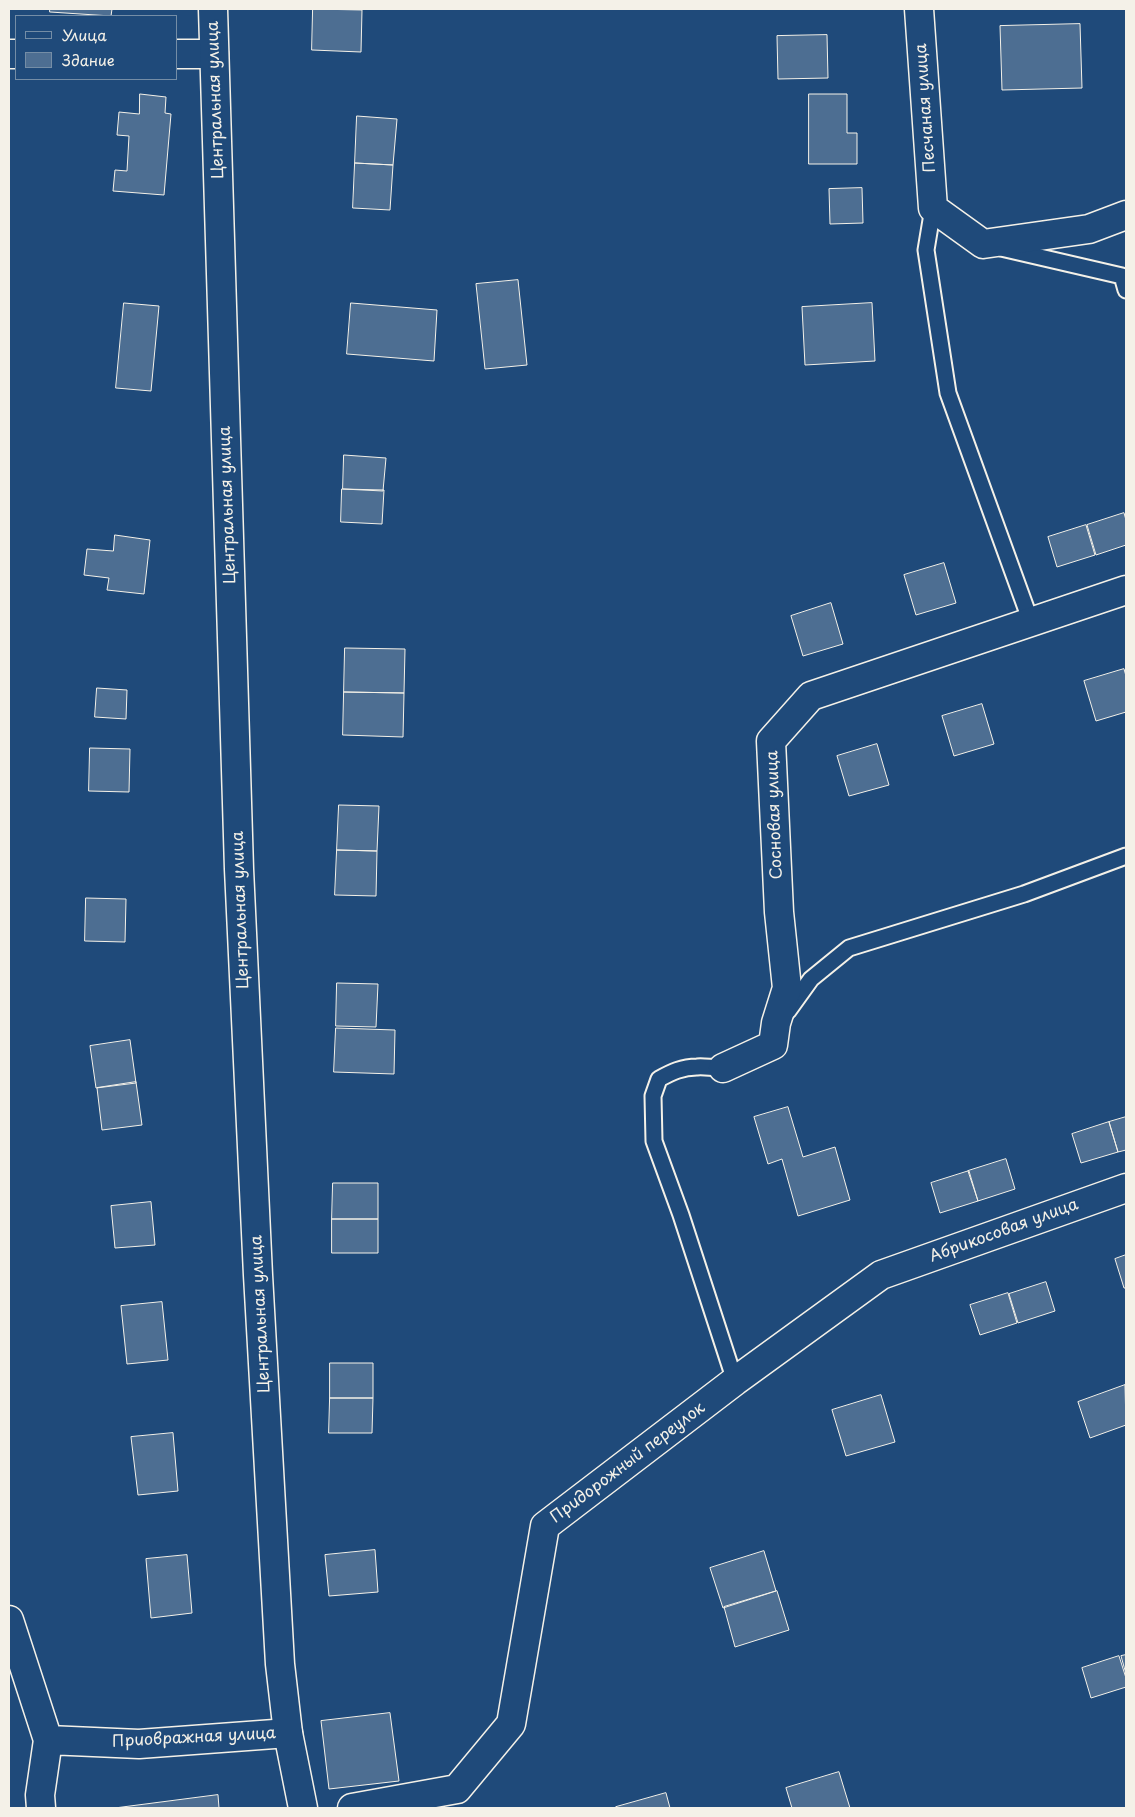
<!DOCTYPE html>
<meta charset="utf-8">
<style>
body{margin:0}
#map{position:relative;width:1135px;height:1817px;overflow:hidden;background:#1f4a7a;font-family:"Playpen Sans",sans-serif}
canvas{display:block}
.frame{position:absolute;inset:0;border:10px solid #f4f1e8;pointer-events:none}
.legend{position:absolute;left:15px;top:15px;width:162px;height:65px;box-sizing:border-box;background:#1f4a7a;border:1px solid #748da6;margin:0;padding:6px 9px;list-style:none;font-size:15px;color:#f4f1e8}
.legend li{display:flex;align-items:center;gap:10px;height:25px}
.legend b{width:25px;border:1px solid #748da6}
</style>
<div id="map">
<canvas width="1135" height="1817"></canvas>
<div class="frame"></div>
<ul class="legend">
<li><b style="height:6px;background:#1f4a7a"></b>Улица</li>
<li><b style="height:14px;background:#4d6e92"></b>Здание</li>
</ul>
</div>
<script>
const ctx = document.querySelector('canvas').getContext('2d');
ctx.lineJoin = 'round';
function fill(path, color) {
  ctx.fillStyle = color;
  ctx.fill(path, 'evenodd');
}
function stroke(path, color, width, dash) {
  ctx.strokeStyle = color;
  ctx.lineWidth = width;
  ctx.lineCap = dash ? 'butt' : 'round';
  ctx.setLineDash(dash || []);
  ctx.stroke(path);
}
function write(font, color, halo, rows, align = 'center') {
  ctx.font = font + ' "Playpen Sans",sans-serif';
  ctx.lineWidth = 4;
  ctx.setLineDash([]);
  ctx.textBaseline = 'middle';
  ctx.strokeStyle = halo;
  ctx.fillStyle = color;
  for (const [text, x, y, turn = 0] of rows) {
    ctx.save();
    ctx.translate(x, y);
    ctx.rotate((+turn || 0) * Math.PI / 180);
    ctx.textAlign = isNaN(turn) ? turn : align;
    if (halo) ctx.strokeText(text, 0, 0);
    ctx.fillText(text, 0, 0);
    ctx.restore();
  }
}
const building = new Path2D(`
 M50 9H112L111 16 50 12Z
 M313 9 362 10 361 52 312 50Z
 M1080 24 1082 88 1002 90 1000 26Z
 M827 35 828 78 778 79 777 36Z
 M140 94 166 97 165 113 171 114 164 195 113 191 115 170 127 171 129 136 117 135 119 112 139 114Z
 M809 94H847V133H857V164H809Z
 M357 116 397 119 393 165 355 163Z
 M355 163 393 165 390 210 353 208Z
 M862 188 863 223 830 224 829 189Z
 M518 280 527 365 485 369 476 284Z
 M124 303 159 306 151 391 116 388Z
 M351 303 437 310 434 361 347 354Z
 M872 303 875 361 805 365 802 307Z
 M344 455 386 458 383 491 343 489Z
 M342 489 384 490 382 524 341 522Z
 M1124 513 1126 520V545L1096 555 1087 525Z
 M1086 525 1095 555 1057 567 1048 537Z
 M115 535 150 540 144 594 107 590 109 578 84 575 87 549 113 551Z
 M944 563 956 603 916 615 904 575Z
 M831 603 843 644 803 656 791 616Z
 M345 648 405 649 404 693 344 692Z
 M1124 669 1126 676V712L1096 721 1084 681Z
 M97 688 127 690 126 719 95 717Z
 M344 692 404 693 403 737 343 735Z
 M982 704 994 744 954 756 942 716Z
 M877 744 889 785 849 796 837 756Z
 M90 748 130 749 129 792 89 791Z
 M339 805 379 806 377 851 337 850Z
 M337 850 377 851 376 896 335 895Z
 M86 898 126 899 125 942 85 941Z
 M337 983 378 984 376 1027 336 1026Z
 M336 1028 395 1030 394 1074 334 1072Z
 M130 1040 136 1083 96 1088 90 1046Z
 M136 1082 142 1125 102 1130 97 1088Z
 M788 1107 803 1157 835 1147 850 1200 798 1216 782 1159 768 1164 754 1117Z
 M1126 1117V1150L1118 1152 1109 1122Z
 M1109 1122 1118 1152 1081 1163 1072 1134Z
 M1006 1159 1015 1189 978 1201 968 1171Z
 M969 1171 978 1201 940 1213 931 1183Z
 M333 1183H378V1219H332Z
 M151 1202 155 1245 115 1248 111 1206Z
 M332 1219H378V1253H332Z
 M1126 1255V1288H1124L1115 1259Z
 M1046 1282 1055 1311 1018 1323 1009 1294Z
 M1008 1293 1017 1323 980 1335 970 1305Z
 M162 1302 168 1360 127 1364 121 1306Z
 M330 1363H373V1398H330Z
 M1125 1385 1126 1425 1090 1438 1078 1402Z
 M881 1395 895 1442 846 1456 832 1410Z
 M330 1398H373L372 1433H329Z
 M173 1433 178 1491 138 1495 131 1437Z
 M375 1550 378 1592 329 1596 325 1555Z
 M764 1551 776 1591 723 1608 710 1568Z
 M187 1555 192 1613 151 1618 146 1559Z
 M777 1591 789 1630 735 1647 724 1607Z
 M1126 1655V1674L1121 1656Z
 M1119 1656 1126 1678V1687L1091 1698 1082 1668Z
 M390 1713 399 1781 329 1789 321 1721Z
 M839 1772 850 1808H792L786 1788Z
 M666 1793 670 1808H617L616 1807Z
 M218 1795 219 1808H115Z`);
const service = new Path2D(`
 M933 208 926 250 948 393 1031 622
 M1001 248 1122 276 1126 290
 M788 1011 811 979 849 948 1024 894 1126 856
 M728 1066C718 1070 708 1066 697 1067 682 1067 672 1072 659 1079L653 1096 654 1141 681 1215 735 1381`);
const minor = new Path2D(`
 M919 9 933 208 983 244 1089 229 1126 215
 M9 54H16
 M176 54H214
 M723 1068 773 1045 776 1023 787 988 779 912 771 741 811 696 1126 590
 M9 1620 48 1740 139 1744 288 1733
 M41 1808 40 1795 48 1740
 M352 1808 457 1789 511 1724 545 1526 735 1381 881 1275 1126 1188`);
const tertiary = new Path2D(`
 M213 9 239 869 258 1275 280 1664 288 1733 303 1808`);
const streetNames = [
 ["Центральная улица",216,100,-92],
 ["Песчаная улица",926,108,-94],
 ["Центральная улица",228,505,-92],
 ["Сосновая улица",775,815,-92],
 ["Центральная улица",241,910,-92],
 ["Абрикосовая улица",1004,1231,-20],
 ["Центральная улица",261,1314,-93],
 ["Придорожный переулок",628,1463,-37],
 ["Приовражная улица",194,1738,-3]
];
fill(building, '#4d6e92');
stroke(building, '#f4f1e8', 1);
stroke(service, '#f4f1e8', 19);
stroke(minor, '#f4f1e8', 31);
stroke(tertiary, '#f4f1e8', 31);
stroke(service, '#1f4a7a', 15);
stroke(minor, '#1f4a7a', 28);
stroke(tertiary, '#1f4a7a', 28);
write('16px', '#f4f1e8', '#1f4a7a', streetNames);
</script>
